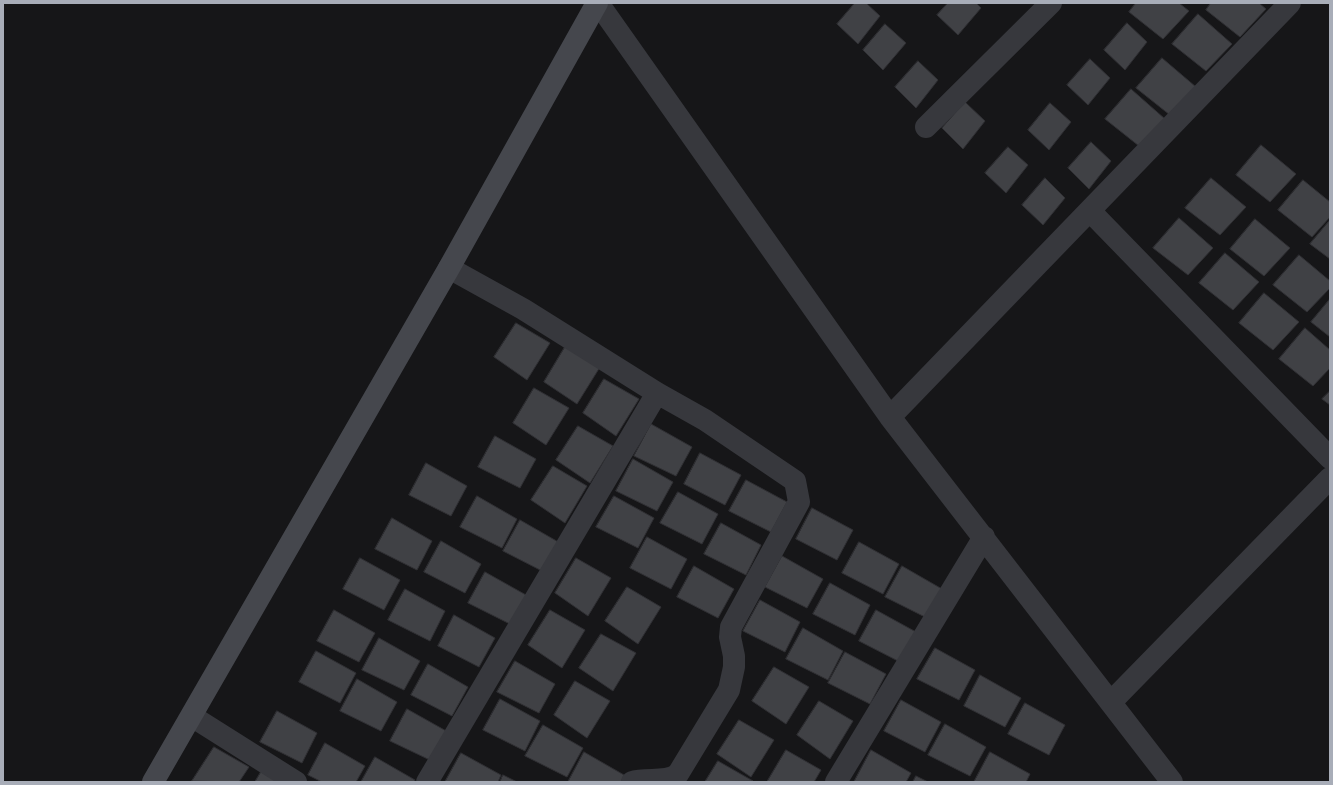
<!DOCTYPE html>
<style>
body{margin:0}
#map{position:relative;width:1333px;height:785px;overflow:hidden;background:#161618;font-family:"Fira Sans",sans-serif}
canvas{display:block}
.frame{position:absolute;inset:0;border:4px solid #a8adb8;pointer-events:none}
</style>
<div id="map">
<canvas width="1333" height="785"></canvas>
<div class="frame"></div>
</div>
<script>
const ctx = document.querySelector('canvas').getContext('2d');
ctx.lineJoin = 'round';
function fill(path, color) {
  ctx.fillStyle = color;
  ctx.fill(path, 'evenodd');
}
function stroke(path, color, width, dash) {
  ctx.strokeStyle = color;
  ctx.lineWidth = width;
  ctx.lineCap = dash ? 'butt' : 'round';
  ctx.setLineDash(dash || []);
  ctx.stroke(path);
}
const building = new Path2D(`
 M855 3H866L880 16 858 44 837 24Z
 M948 3H976L981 8 958 35 937 15Z
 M1136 3H1179L1189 11 1163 39 1129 12Z
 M1211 3H1259L1266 9 1240 37 1206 10Z
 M1198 14 1232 44 1206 71 1172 44Z
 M1127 23 1147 42 1125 70 1104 50Z
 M885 24 906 43 883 70 863 50Z
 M1162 58 1196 87 1170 115 1136 88Z
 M1090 59 1110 78 1088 105 1067 85Z
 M918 61 938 80 916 108 895 87Z
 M1131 89 1165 119 1139 146 1105 119Z
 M965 102 985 121 963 149 942 128Z
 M1050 103 1071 122 1049 150 1028 130Z
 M1091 142 1111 161 1089 189 1068 168Z
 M1261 145 1296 174 1270 202 1236 175Z
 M1008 147 1028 165 1006 193 985 173Z
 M1045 178 1065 198 1043 225 1022 205Z
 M1211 178 1246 207 1220 235 1185 208Z
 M1303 180 1330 202V217L1312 237 1278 210Z
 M1179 218 1213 248 1188 275 1153 248Z
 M1255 219 1290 248 1264 276 1230 249Z
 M1330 220V259L1310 244Z
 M1225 253 1259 282 1233 310 1199 283Z
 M1299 255 1330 281V288L1307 312 1273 285Z
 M1264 293 1299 322 1273 350 1239 323Z
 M1330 299V337L1311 322Z
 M516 323 550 343 527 380 494 357Z
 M1305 328 1330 350V368L1313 386 1279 359Z
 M565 347 600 367 577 404 544 382Z
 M604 379 639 399 616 436 583 413Z
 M534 388 569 408 546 445 513 423Z
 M1330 391V405L1322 399Z
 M651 424 692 447 676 476 634 456Z
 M578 426 613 446 590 483 556 460Z
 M495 436 536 459 520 488 478 467Z
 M700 453 741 475 725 505 684 484Z
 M633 459 673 482 657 511 616 491Z
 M426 463 467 486 451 516 409 495Z
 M553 466 587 486 565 523 531 500Z
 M746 480 787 502 771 532 729 511Z
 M678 492 718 514 702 544 660 523Z
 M477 496 517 519 502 548 460 527Z
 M614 496 654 518 638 548 596 527Z
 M812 508 853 530 837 560 796 539Z
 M392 518 432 541 417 570 375 549Z
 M520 520 560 543 544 572 503 551Z
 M721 523 761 545 746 575 704 554Z
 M647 537 687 559 671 589 630 568Z
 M441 541 481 564 465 593 424 572Z
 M859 542 899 564 883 594 842 573Z
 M782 556 823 579 807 608 765 587Z
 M360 558 400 580 384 610 343 589Z
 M576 558 611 578 588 616 555 593Z
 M694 566 734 589 718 618 677 597Z
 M902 566 942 589 927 618 885 597Z
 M485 572 526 595 510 624 468 603Z
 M830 583 870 605 855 635 813 614Z
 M627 587 661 607 638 644 605 621Z
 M405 589 445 611 430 641 388 620Z
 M760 600 800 622 785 652 743 631Z
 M334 610 375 633 359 662 317 641Z
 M550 610 585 630 562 668 528 645Z
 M876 610 916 632 900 662 859 641Z
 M454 615 495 638 479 667 438 646Z
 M803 628 843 651 828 680 786 659Z
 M601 634 636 653 613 691 579 668Z
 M379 638 420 661 404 690 362 670Z
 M935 648 975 670 959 700 917 679Z
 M316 651 356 673 340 703 299 682Z
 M845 652 886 674 870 704 828 683Z
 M515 661 555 684 539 713 497 692Z
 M428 664 468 687 452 716 411 695Z
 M774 667 809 687 786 724 752 701Z
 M980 675 1021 698 1005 727 964 706Z
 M357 679 397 702 381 731 340 711Z
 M575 681 610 701 587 738 554 715Z
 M500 699 540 721 525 751 483 730Z
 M901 700 941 722 925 752 884 731Z
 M819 701 853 721 830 759 797 735Z
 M1025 703 1065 725 1049 755 1008 734Z
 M407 709 448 732 432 761 390 741Z
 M277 711 317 733 302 763 260 742Z
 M739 720 774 740 751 777 717 754Z
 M945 724 986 747 970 776 928 755Z
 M543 725 583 748 567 777 525 756Z
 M325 743 365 766 356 782H322L308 775Z
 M214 747 249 767 239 782 192 781Z
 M786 750 821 770 814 782H767Z
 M871 750 911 773 906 782H854Z
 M584 752 624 775 621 782H568Z
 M990 752 1030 774 1026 782H974Z
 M461 753 501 775 498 782H445Z
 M375 757 415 780 414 782H361Z
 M718 761 753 781 705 782Z
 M261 772 279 782H255Z
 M503 775 517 782H500Z
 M916 776 928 782H913Z`);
const street = new Path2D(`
 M598 3 890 417 1172 782
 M926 127 1051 3
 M1090 211 1330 458
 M449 268 523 309 657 393 705 420 795 481 799 502 731 627 730 637 734 656V667L729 690 678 774C667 784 646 777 632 782
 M890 417 1290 3
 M1111 702 1330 478
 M193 717 296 782
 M427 782 657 393
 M836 782 984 537`);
const secondary = new Path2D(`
 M153 782 449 268 597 3`);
fill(building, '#404145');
stroke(building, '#303034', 1);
stroke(street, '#37383d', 22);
stroke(secondary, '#45474d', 22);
</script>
